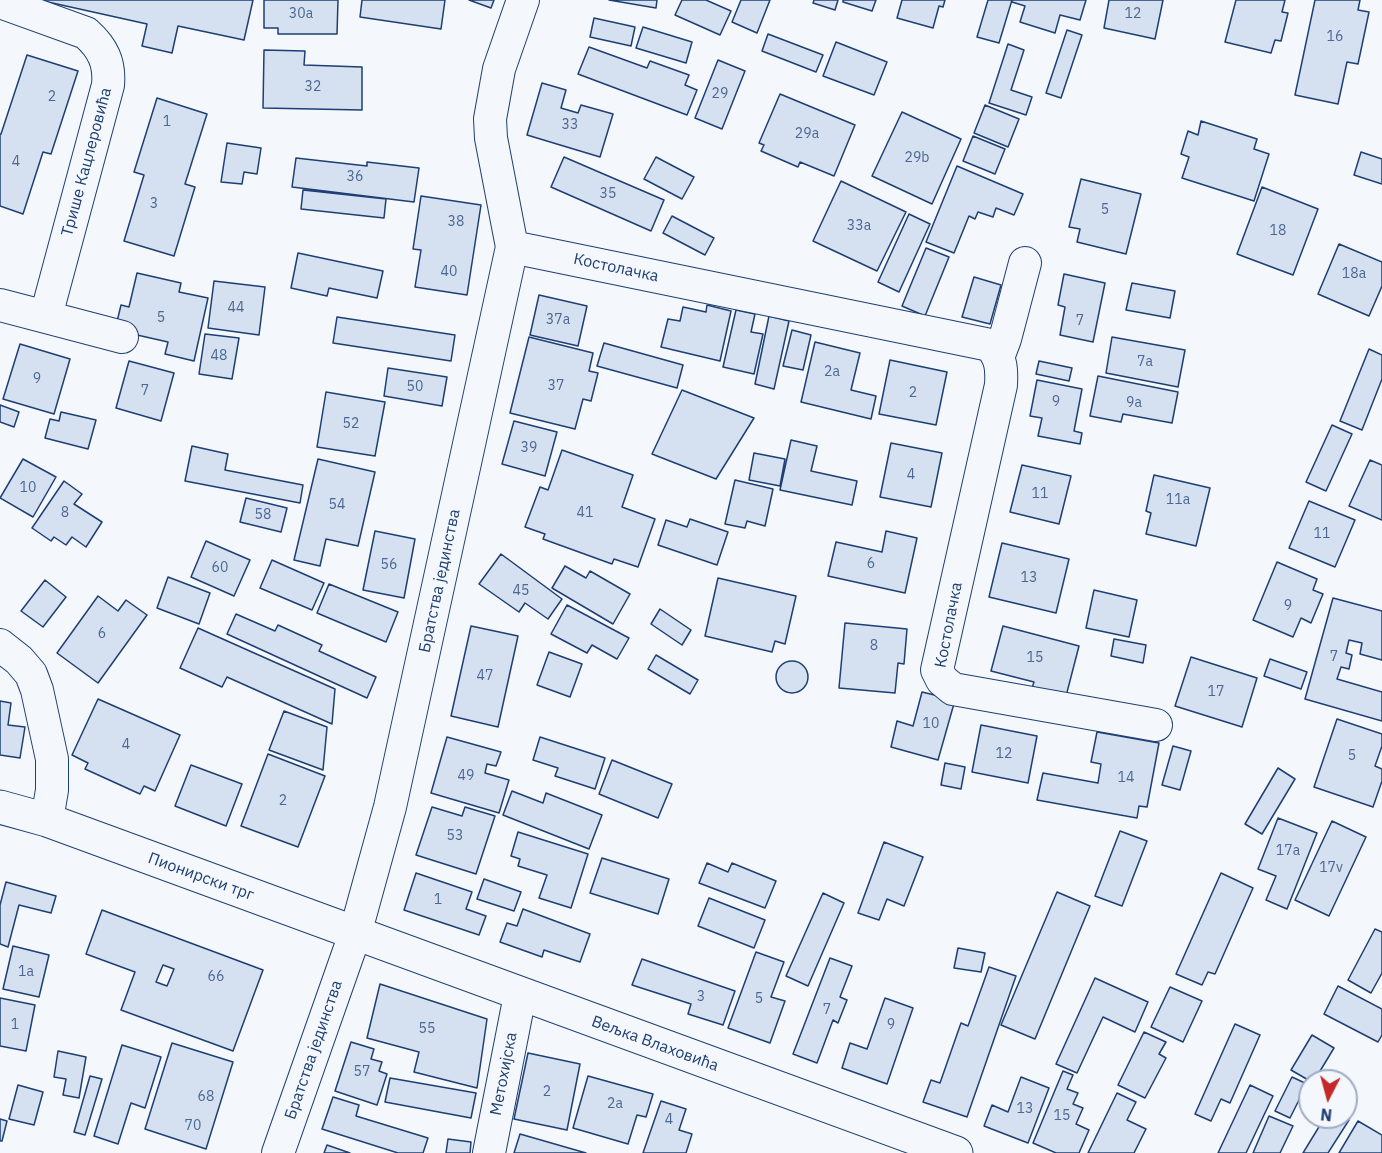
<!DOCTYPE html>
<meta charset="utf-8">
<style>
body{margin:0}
#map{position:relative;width:1382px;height:1153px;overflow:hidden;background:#f4f7fb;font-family:"IBM Plex Sans",sans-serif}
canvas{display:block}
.north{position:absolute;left:1298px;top:1069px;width:60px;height:60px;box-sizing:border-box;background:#f4f7fb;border:2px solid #9eadc5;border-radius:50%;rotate:186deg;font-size:16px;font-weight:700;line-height:24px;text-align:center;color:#1d3f73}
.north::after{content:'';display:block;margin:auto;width:21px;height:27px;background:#c62828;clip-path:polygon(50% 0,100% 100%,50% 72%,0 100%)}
</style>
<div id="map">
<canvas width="1382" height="1153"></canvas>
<div class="north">N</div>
</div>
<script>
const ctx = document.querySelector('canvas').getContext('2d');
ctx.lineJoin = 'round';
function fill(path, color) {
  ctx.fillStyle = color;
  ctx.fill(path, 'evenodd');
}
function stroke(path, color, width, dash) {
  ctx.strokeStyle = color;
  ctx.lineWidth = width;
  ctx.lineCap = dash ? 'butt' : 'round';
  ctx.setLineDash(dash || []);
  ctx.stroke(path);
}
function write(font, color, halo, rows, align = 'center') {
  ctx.font = font + ' "IBM Plex Sans",sans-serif';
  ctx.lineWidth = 4.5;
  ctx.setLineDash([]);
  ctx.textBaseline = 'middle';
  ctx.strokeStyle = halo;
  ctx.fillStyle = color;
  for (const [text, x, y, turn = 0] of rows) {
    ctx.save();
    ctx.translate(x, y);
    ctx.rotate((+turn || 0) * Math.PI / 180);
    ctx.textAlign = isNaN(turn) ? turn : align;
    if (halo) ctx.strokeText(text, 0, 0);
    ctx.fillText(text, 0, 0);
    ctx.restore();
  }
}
const building = new Path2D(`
 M39 0H253L244 40 178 26 172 53 142 46 147 24Z
 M264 0H338L337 34H278V28H264Z
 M362 0H445L441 29 360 17Z
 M469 0H494L491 8Z
 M609 0H657L656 8Z
 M682 0H706L731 11 720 35 675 15Z
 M741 0H770L757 33 732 22Z
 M814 0H838L835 10 813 3Z
 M843 0H876L872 11 843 2Z
 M902 0H945L943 7 939 6 933 28 897 18Z
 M988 0H1012L999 43 977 37Z
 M1012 0H1086L1080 20 1060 15 1055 33 1020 22 1025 6 1012 2Z
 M1109 0H1163L1155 39 1104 28Z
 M1236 0H1285L1282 12 1288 13 1281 41 1275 40 1271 53 1225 42Z
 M1315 0H1360L1358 10 1369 12 1358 64 1347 62 1338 104 1295 95Z
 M594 18 635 27 631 46 590 37Z
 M643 27 692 42 686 63 636 48Z
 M1067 30 1082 35 1061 98 1046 93Z
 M768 34 823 55 816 72 762 51Z
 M836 42 887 62 874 95 823 76Z
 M1008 44 1024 50 1011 90 1032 97 1026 115 989 103Z
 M589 47 647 68 650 61 689 75 685 85 697 90 687 115 578 74Z
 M264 50 305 51 304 65 362 67V110L263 108Z
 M27 55 78 71 51 154 43 152 23 214 0 206V134H1Z
 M718 60 745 71 722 129 695 118Z
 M542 83 566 90 561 108 578 113 581 105 613 114 600 157 527 135Z
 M780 94 855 125 834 176 800 162 798 167 761 151 764 145 759 143Z
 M157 98 207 114 185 184 195 187 174 256 124 241 144 175 134 172Z
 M985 105 1019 119 1008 147 974 133Z
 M902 112 961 139 932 204 872 176Z
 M1201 121 1257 139 1254 149 1269 154 1254 201 1182 178 1189 157 1181 154 1188 131 1198 135Z
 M973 136 1005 149 995 174 963 161Z
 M227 143 261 148 257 174 244 172 242 184 221 182Z
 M1361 152 1382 159V184L1354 175Z
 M564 157 664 200 651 231 551 187Z
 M656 157 694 177 682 199 644 179Z
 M296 158 367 166V162L419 168 414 202 292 187Z
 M957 166 1023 194 1014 215 996 208 993 217 978 212 975 219 969 216 954 253 926 242Z
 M1081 179 1141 194 1126 254 1077 242 1080 229 1069 227Z
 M841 181 906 212 877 271 813 241Z
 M1262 187 1318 209 1293 275 1237 254Z
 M303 190 386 199 384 218 301 209Z
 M421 196 481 205 467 295 415 287 421 250 413 249Z
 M909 214 930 224 899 292 878 282Z
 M672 216 714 238 705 255 663 233Z
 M1339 244 1382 262V286L1369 316 1318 294Z
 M926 248 949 257 925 316 902 306Z
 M298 253 383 271 377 298 329 288 327 296 291 288Z
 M137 273 181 283 179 292 208 298 194 361 165 354 168 342 115 330 121 305 129 307Z
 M1064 274 1105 283 1093 342 1060 335 1065 307 1058 305Z
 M974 277 1001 285 990 324 962 317Z
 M214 281 265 287 259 335 208 328Z
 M1132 283 1175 291 1170 318 1126 310Z
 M539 295 587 306 578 346 530 335Z
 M707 305 731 311 720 361 661 347 668 319 680 321 683 307 706 312Z
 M736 310 755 314 751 332 763 334 754 374 723 367Z
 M769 316 789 321 774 389 755 384Z
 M337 317 455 335 451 361 333 343Z
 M792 330 811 335 803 370 783 366Z
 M205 334 239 338 232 379 199 374Z
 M529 337 593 353 589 371 598 373 591 401 583 399 575 429 510 413Z
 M1112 337 1185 350 1178 387 1106 373Z
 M815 342 860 353 851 390 876 396 871 419 801 402Z
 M604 343 683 365 677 388 597 366Z
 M20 344 70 359 54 414 3 399Z
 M1369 349 1382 355V379L1362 430 1340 421Z
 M890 360 947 372 936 425 879 414Z
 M129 361 174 373 161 421 116 408Z
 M1039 361 1072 368 1069 381 1036 374Z
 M388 368 447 377 442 406 384 396Z
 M1098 376 1178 392 1172 423 1123 414 1121 422 1090 416Z
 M1037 380 1082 389 1074 431 1082 433 1080 444 1038 436 1042 418 1030 416Z
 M682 390 754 418 716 479 652 454Z
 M326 392 385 402 375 456 317 447Z
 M0 405 19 412 14 427 0 422Z
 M61 412 96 420 88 449 45 438 50 419 59 421Z
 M514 421 557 432 545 476 502 464Z
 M1332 425 1352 434 1326 491 1306 482Z
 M791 440 817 446 811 471 857 481 852 505 780 490Z
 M891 443 942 453 931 507 880 497Z
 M192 446 228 454 225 470 303 485 300 503 185 481Z
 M562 450 633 475 622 507 655 519 638 567 614 559 612 564 543 539 545 534 525 527 540 487 548 490Z
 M754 453 785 459 780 486 749 480Z
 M23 459 56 477 33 517 0 498Z
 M318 459 375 472 358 546 326 539 320 566 294 560Z
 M1370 460 1382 465V520L1349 506Z
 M1022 465 1071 476 1059 524 1010 512Z
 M1154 475 1210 488 1196 546 1146 534 1151 513 1146 511Z
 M735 480 773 489 765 526 747 521 745 528 725 524Z
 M64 481 82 494 74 504 102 522 86 547 72 537 66 545 54 537 51 541 32 528Z
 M246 498 287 508 281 532 240 522Z
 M1309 501 1355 520 1335 567 1289 548Z
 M690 519 728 532 717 565 658 545 666 520 687 527Z
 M375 531 415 539 404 598 363 590Z
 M886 531 917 538 905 593 828 576 836 542 882 552Z
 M206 541 250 560 234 596 191 577Z
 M1002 543 1069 559 1056 613 989 597Z
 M501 554 562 599 548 619 525 603 519 612 479 584Z
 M272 560 324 583 312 610 260 588Z
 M1277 562 1317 579 1313 590 1323 594 1311 623 1301 618 1293 637 1253 620Z
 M565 566 586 578 590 571 630 594 613 624 552 588Z
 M168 577 210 593 199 624 157 608Z
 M718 578 796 596 785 644 775 641 772 652 705 636Z
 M45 580 66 597 43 627 21 611Z
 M329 584 398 612 386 642 317 613Z
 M1094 590 1137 600 1129 637 1086 628Z
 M98 596 118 611 126 600 147 615 98 683 57 653Z
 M1333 598 1382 611V660L1360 654 1362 643 1349 640 1346 653 1352 655 1349 669 1341 667 1337 679 1382 692V721L1305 699Z
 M567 605 629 638 617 659 592 645 587 653 551 634Z
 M660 609 691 630 682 645 651 624Z
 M236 614 275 631 278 625 322 645 319 651 376 677 367 698 227 634Z
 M845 623 907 629 904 664 898 663 895 693 839 688Z
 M471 626 518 636 498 727 451 716Z
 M1003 626 1079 646 1065 700 1031 691 1034 682 991 671Z
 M198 628 335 689 332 724 227 677 222 687 180 668Z
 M1114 639 1146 645 1143 663 1111 656Z
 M549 652 582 664 570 697 537 685Z
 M656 655 698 680 690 694 648 669Z
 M1191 657 1257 678 1242 727 1175 706Z
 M1270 659 1307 672 1301 689 1264 676Z
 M776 677a16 16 0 1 1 32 0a16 16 0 1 1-32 0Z
 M922 692 955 700 938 760 891 747 897 721 913 726Z
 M98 699 180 735 155 791 144 786 140 794 85 769 88 763 72 755Z
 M0 701 11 703 8 725 25 727 20 758 0 755Z
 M284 711 327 727 323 770 269 750Z
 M1337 719 1382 734V746L1375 766 1382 769V781L1373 807 1314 787Z
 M981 725 1037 736 1028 783 972 772Z
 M1097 732 1159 743 1147 807 1139 806 1137 818 1037 800 1043 773 1098 783 1101 764 1091 762Z
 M447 737 501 752 496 766 487 764 485 773 509 780 499 813 431 793Z
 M540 737 605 758 595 789 555 776 558 768 533 760Z
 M1173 746 1191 751 1180 790 1162 785Z
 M268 754 325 776 298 847 241 826Z
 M612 760 672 784 658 818 599 794Z
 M945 763 965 767 961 789 941 785Z
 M191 765 242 784 226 826 175 806Z
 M1278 768 1295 779 1262 834 1245 824Z
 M512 791 543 803 546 793 602 815 589 849 503 815Z
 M432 807 462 816 465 807 495 816 476 874 416 855Z
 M1278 818 1317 833 1287 909 1266 900 1276 876 1258 869Z
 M1332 821 1366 837 1329 916 1295 900Z
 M1120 831 1147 841 1122 906 1095 896Z
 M518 832 588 854 571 908 539 898 547 875 518 866 520 859 511 856Z
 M884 842 923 857 904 906 887 899 879 920 858 913Z
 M602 858 669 879 658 914 590 893Z
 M707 863 728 872 732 863 776 881 765 908 699 883Z
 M416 873 472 892 466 909 486 916 479 935 404 910Z
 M1221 873 1253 888 1215 974 1208 972 1202 985 1176 974Z
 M484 879 521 892 514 911 477 899Z
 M6 882 56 896 51 913 19 905 8 947 0 944V905Z
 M1057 892 1090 906 1035 1039 1001 1025Z
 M823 893 844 903 808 986 786 976Z
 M709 898 765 920 754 948 698 926Z
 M523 909 590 934 580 962 544 950 542 957 500 942 507 923 517 926Z
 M102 910 263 970 233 1051 121 1010 135 972 86 954ZM163 965 174 969 167 986 156 982Z
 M1375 929 1382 932V973L1371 993 1348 980Z
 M13 946 49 955 39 997 3 989Z
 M958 948 985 953 981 972 954 968Z
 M756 952 784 962 771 997 785 1001 770 1043 728 1028Z
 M830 958 852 966 840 997 847 1000 838 1023 833 1020 817 1063 793 1054Z
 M642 959 735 991 723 1025 688 1014 691 1004 632 985Z
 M989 967 1016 976 967 1117 923 1102 931 1080 940 1083 961 1023 968 1026Z
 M1095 978 1148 1002 1135 1032 1103 1017 1077 1073 1056 1064Z
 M380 984 487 1019 477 1088 414 1072 419 1052 367 1038Z
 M1338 986 1382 1009V1035L1378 1042 1324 1014Z
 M1170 987 1202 1001 1183 1042 1151 1027Z
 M0 998 35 1005 26 1051 0 1046Z
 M885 998 913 1008 887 1084 842 1068 850 1043 867 1049Z
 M1235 1024 1260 1035 1230 1103 1221 1099 1211 1121 1195 1114Z
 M1144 1032 1166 1042 1159 1054 1166 1058 1145 1098 1118 1085Z
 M1312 1035 1334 1048 1314 1081H1310L1291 1070Z
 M351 1042 374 1049 371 1059 382 1062 379 1071 387 1074 377 1105 335 1091Z
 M172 1043 233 1062 206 1149 145 1129Z
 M122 1045 161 1057 145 1108 131 1103 118 1144 94 1136Z
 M58 1051 86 1057 79 1098 63 1095 66 1079 54 1077Z
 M528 1053 580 1064 567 1130 514 1119Z
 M1063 1071 1073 1075 1067 1089 1078 1093 1073 1104 1083 1108 1076 1124 1089 1130 1079 1153H1056L1033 1143Z
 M90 1076 102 1079 85 1135 74 1132Z
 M588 1076 653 1094 646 1117 637 1115 628 1144 573 1128Z
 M1021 1077 1049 1088 1028 1143 984 1126 992 1105 1008 1112Z
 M1292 1077 1307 1084 1290 1118 1275 1111Z
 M390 1078 476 1093 471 1118 385 1102Z
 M18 1085 43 1092 34 1125 9 1119Z
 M1250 1085 1273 1096 1246 1153H1218Z
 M1117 1093 1136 1102 1127 1120 1146 1129 1134 1153H1088Z
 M333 1097 359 1105 356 1116 428 1138 423 1153H398L322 1129Z
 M661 1101 686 1109 679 1130 692 1134 686 1153H643Z
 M1269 1116 1293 1126 1280 1153H1253Z
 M1325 1117H1343L1349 1120 1328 1153H1303Z
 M0 1119 7 1121 2 1141H0Z
 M1358 1121 1382 1135V1153H1339Z
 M520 1134 586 1153H514Z
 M448 1139 471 1142 470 1153H446Z
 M327 1145 350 1153H324Z`);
const street = new Path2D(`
 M0 2 86 33C103 48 110 63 108 85L46 316
 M512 247 990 345C1001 358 1002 368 1001 385L937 670 942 680 953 689 1156 725
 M0 305 122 337
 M999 355 1005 339 1025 263
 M0 645 19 660 31 674 37 690 52 759V790L47 820
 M278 1153 355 934 390 807 512 247 491 138 490 119 499 69 523 0
 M489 1153 520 995`);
const secondary = new Path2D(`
 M0 807 47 820 956 1153`);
const numberNames = [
 ["30a",301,14],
 ["12",1133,14],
 ["16",1335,37],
 ["32",313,87],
 ["29",720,94],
 ["2",52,97],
 ["1",167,122],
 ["33",570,125],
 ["29a",807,134],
 ["29b",917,158],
 ["4",16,162],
 ["36",355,177],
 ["35",608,194],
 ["3",154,204],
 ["5",1105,210],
 ["38",456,222],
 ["33a",859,226],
 ["18",1278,231],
 ["40",449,272],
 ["18a",1354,274],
 ["44",236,308],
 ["5",161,318],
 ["37a",558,320],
 ["7",1080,321],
 ["48",219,356],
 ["7a",1145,362],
 ["2a",832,372],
 ["9",37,379],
 ["37",556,386],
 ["50",415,387],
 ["7",145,391],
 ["2",913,393],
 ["9",1056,402],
 ["9a",1134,403],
 ["52",351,424],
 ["39",529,448],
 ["4",911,475],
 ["10",28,488],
 ["11",1040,494],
 ["11a",1178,500],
 ["54",337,505],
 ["8",65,513],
 ["41",585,513],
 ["58",263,515],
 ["11",1322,534],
 ["6",871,564],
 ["56",389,565],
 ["60",220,568],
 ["13",1029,578],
 ["45",521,591],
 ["9",1288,606],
 ["6",102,634],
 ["8",874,646],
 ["7",1334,657],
 ["15",1035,658],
 ["47",485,676],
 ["17",1216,692],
 ["10",931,724],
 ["4",126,745],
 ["12",1004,754],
 ["5",1352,756],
 ["49",466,776],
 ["14",1126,778],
 ["2",283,801],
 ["53",455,836],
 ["17a",1288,851],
 ["17v",1331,868],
 ["1",438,900],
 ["1a",26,972],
 ["66",216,977],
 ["3",701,997],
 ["5",759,999],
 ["7",827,1010],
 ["1",15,1025],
 ["9",891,1025],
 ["55",427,1029],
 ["57",362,1072],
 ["2",547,1092],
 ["68",206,1097],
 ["2a",615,1104],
 ["13",1025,1109],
 ["15",1062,1116],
 ["4",669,1120],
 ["70",193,1126]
];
const streetNames = [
 ["Трише Кацлеровића",87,162,-75],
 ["Костолачка",616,268,12],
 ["Братства јединства",440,581,-78],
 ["Костолачка",949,625,-79],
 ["Пионирски трг",201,877,20],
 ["Вељка Влаховића",655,1044,20],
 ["Братства јединства",314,1050,-71],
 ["Метохијска",504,1074,-79]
];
fill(building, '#d5e0f0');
stroke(building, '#1d3f73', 1.5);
stroke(street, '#1d3f73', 34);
stroke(secondary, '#1d3f73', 35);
stroke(street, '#f4f7fb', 32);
stroke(secondary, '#f4f7fb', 33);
write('14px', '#4b6792', null, numberNames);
write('16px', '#1d3f73', '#f4f7fb', streetNames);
</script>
